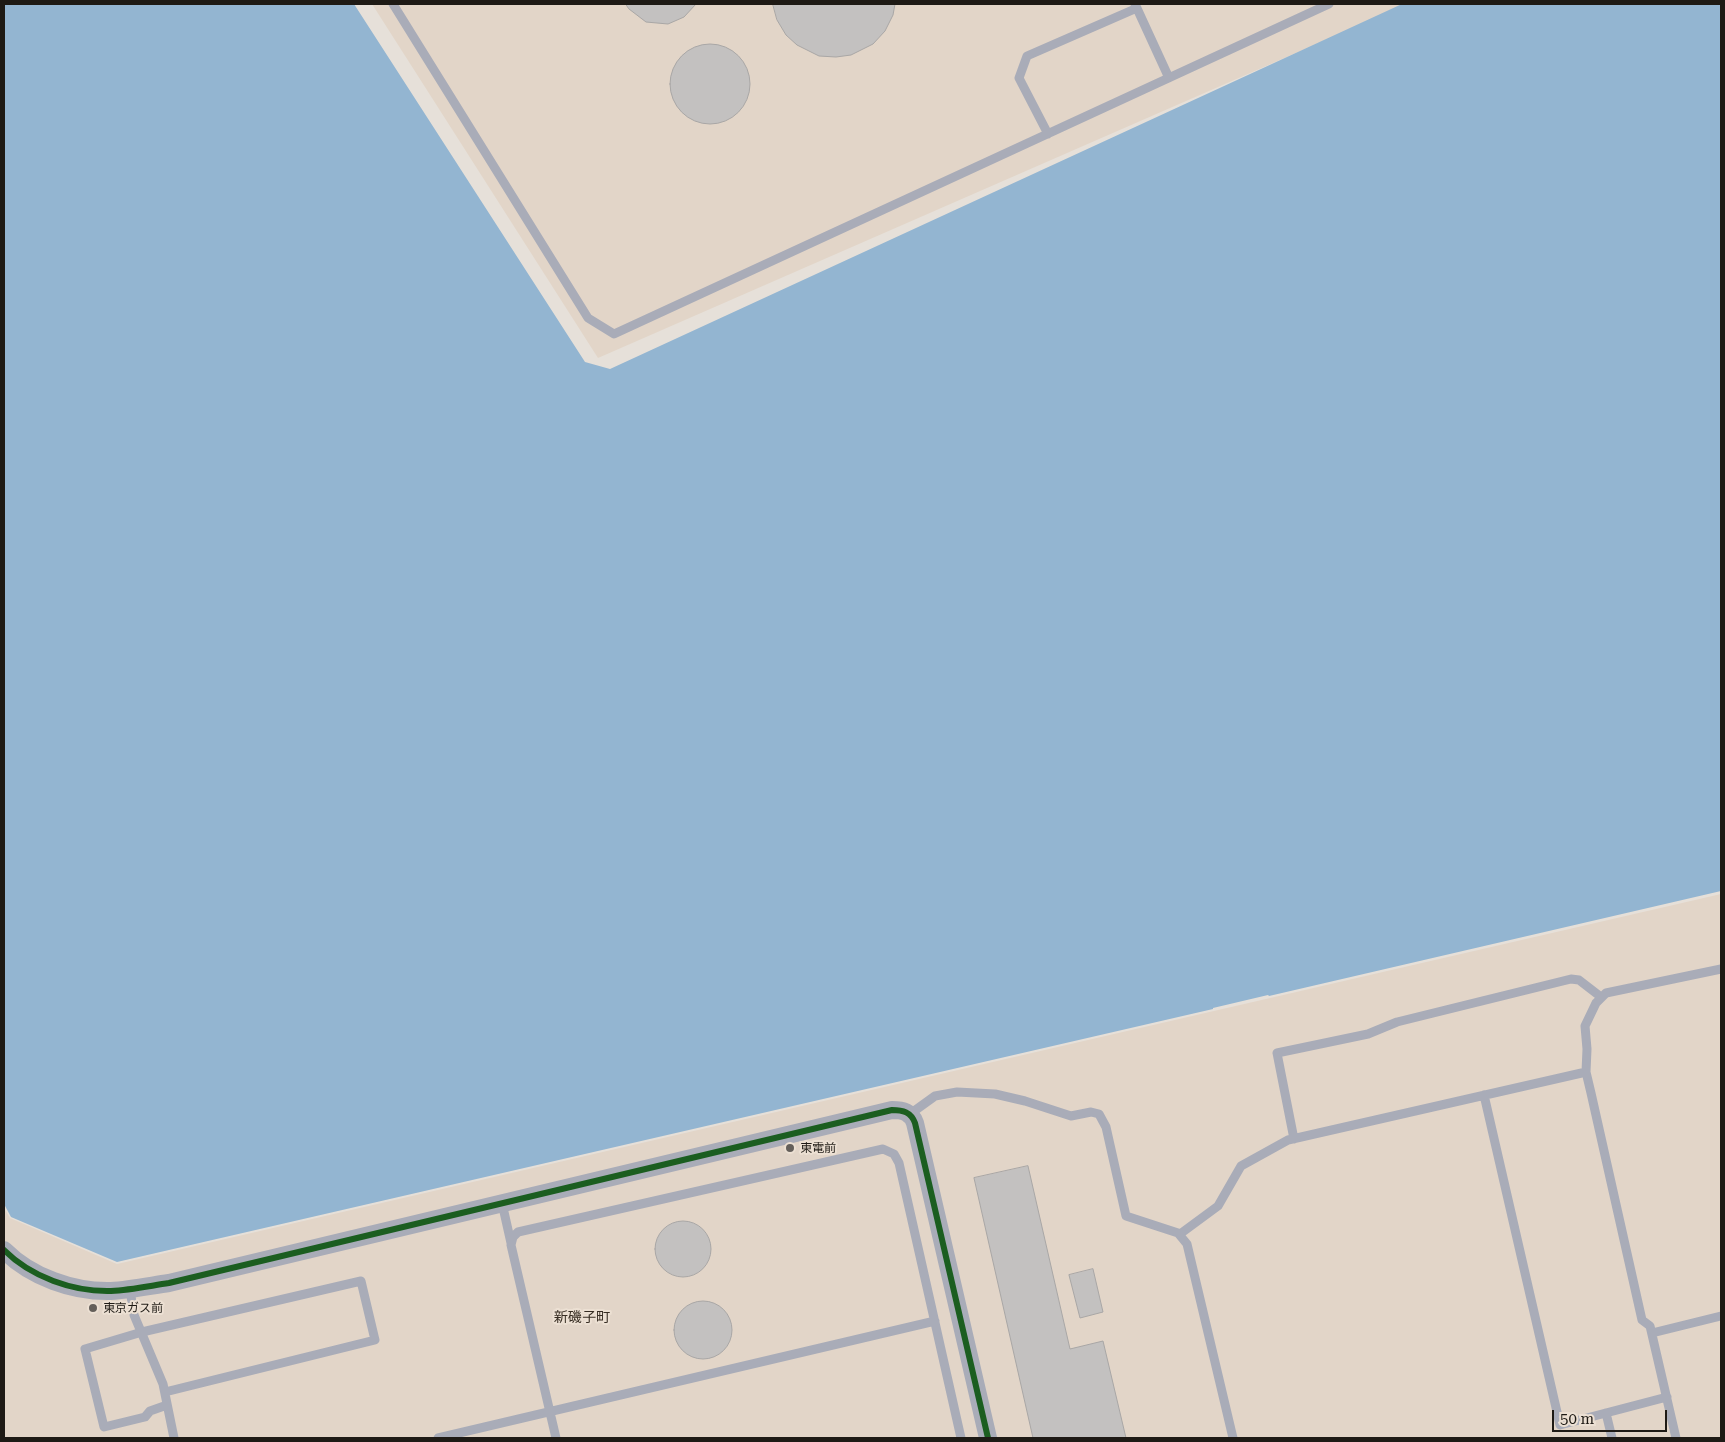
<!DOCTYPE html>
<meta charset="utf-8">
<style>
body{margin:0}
#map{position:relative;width:1725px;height:1442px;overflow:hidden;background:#e6e0d9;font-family:"Roboto Serif",serif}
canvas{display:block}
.frame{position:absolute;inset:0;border:5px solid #1e1a15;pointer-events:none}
.scale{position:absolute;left:1552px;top:1410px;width:115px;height:22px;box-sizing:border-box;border:2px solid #1e1a15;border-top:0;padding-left:6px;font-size:15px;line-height:18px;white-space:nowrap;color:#1e1a15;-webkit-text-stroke:4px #ece0d3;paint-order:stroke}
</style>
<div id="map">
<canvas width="1725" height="1442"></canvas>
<div class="frame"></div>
<div class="scale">50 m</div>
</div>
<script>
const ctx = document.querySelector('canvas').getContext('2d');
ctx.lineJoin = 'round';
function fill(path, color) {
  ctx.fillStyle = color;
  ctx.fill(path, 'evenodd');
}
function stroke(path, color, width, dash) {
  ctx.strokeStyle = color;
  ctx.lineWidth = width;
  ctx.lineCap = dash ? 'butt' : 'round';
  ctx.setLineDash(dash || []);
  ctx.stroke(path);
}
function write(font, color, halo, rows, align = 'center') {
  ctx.font = font + ' "Roboto Serif","Noto Sans JP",serif';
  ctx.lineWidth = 4;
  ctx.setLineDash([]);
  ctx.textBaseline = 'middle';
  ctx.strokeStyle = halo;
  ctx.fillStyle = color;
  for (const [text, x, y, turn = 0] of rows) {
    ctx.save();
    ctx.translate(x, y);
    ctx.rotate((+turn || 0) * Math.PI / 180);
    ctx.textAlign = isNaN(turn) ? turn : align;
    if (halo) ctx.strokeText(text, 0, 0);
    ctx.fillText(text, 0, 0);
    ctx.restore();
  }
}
const built = new Path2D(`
 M372 4H1408L598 358Z
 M1721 894V1438H4V1208L10 1218 117 1264Z`);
const water = new Path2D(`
 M4 4H354L585 362 610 369 1402 4H1721V891L1269 996 1268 995 1213 1008V1009L117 1262 11 1217 4 1204Z`);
const building = new Path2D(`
 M626 4H696L684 17 668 24 646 22 629 9Z
 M773 4H895L893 15 885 31 873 44 851 55 836 57 819 56 797 45 786 35 777 20Z
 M670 84a40 40 0 1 1 80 0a40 40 0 1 1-80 0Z
 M1028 1166 1070 1349 1103 1341 1126 1438H1033L974 1178Z
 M655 1249a28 28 0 1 1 56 0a28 28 0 1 1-56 0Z
 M1093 1269 1103 1312 1080 1318 1069 1275Z
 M674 1330a29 29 0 1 1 58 0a29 29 0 1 1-58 0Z`);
const service = new Path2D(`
 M393 4 588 318 614 334 1329 4
 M1135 4 1169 78
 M1048 134 1019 78 1027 56 1137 8
 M1484 1095 1560 1425 1667 1397
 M910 1114 935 1096 957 1092 995 1094 1025 1101 1071 1116 1091 1112 1099 1114 1106 1127 1126 1216 1178 1233 1187 1244 1233 1438
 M1294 1139 1277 1053 1368 1034 1397 1022 1571 979 1579 980 1601 997
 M502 1203 511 1243
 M1180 1234 1218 1206 1241 1166 1288 1140 1586 1072
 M130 1290 134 1315 163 1384 174 1438
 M1652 1333 1721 1316
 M165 1392 375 1340 361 1281 142 1332 85 1349 104 1427 145 1417 150 1411 167 1405
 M1606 1413 1612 1438
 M438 1438 935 1321
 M556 1438 511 1245 513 1237 518 1232 883 1149 894 1154 899 1163 961 1438
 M1676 1438 1650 1326 1642 1320 1591 1093 1586 1072 1587 1049 1585 1026 1596 1003 1606 993 1721 969`);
const minor = new Path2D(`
 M4 1250C31 1277 73 1292 111 1291 130 1290 149 1286 169 1283L892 1110C903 1110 911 1112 915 1123L988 1438`);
const cycleway = new Path2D(`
 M4 1250C31 1277 73 1292 111 1291 130 1290 149 1286 169 1283L892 1110C903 1110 911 1112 915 1123L988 1438`);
const markers = [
 [790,1148,5,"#645f5a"],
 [93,1308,5,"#645f5a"]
];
const poiNames = [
 ["東電前",800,1148],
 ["東京ガス前",103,1308]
];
const neighbourhoodNames = [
 ["新磯子町",582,1318]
];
fill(built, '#e2d5c8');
fill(water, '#93b5d1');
fill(building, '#c3c1c0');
stroke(building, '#a9a7a6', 1);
stroke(service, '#a9acb8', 9);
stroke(minor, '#a9acb8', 18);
stroke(cycleway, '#1b5e20', 6);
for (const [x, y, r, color] of markers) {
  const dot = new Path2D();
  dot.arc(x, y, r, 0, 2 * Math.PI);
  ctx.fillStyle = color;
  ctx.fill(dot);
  stroke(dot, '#ece0d3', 2);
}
write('12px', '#1e1a15', '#ece0d3', poiNames, 'left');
write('14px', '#372d23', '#ece0d3', neighbourhoodNames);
</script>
